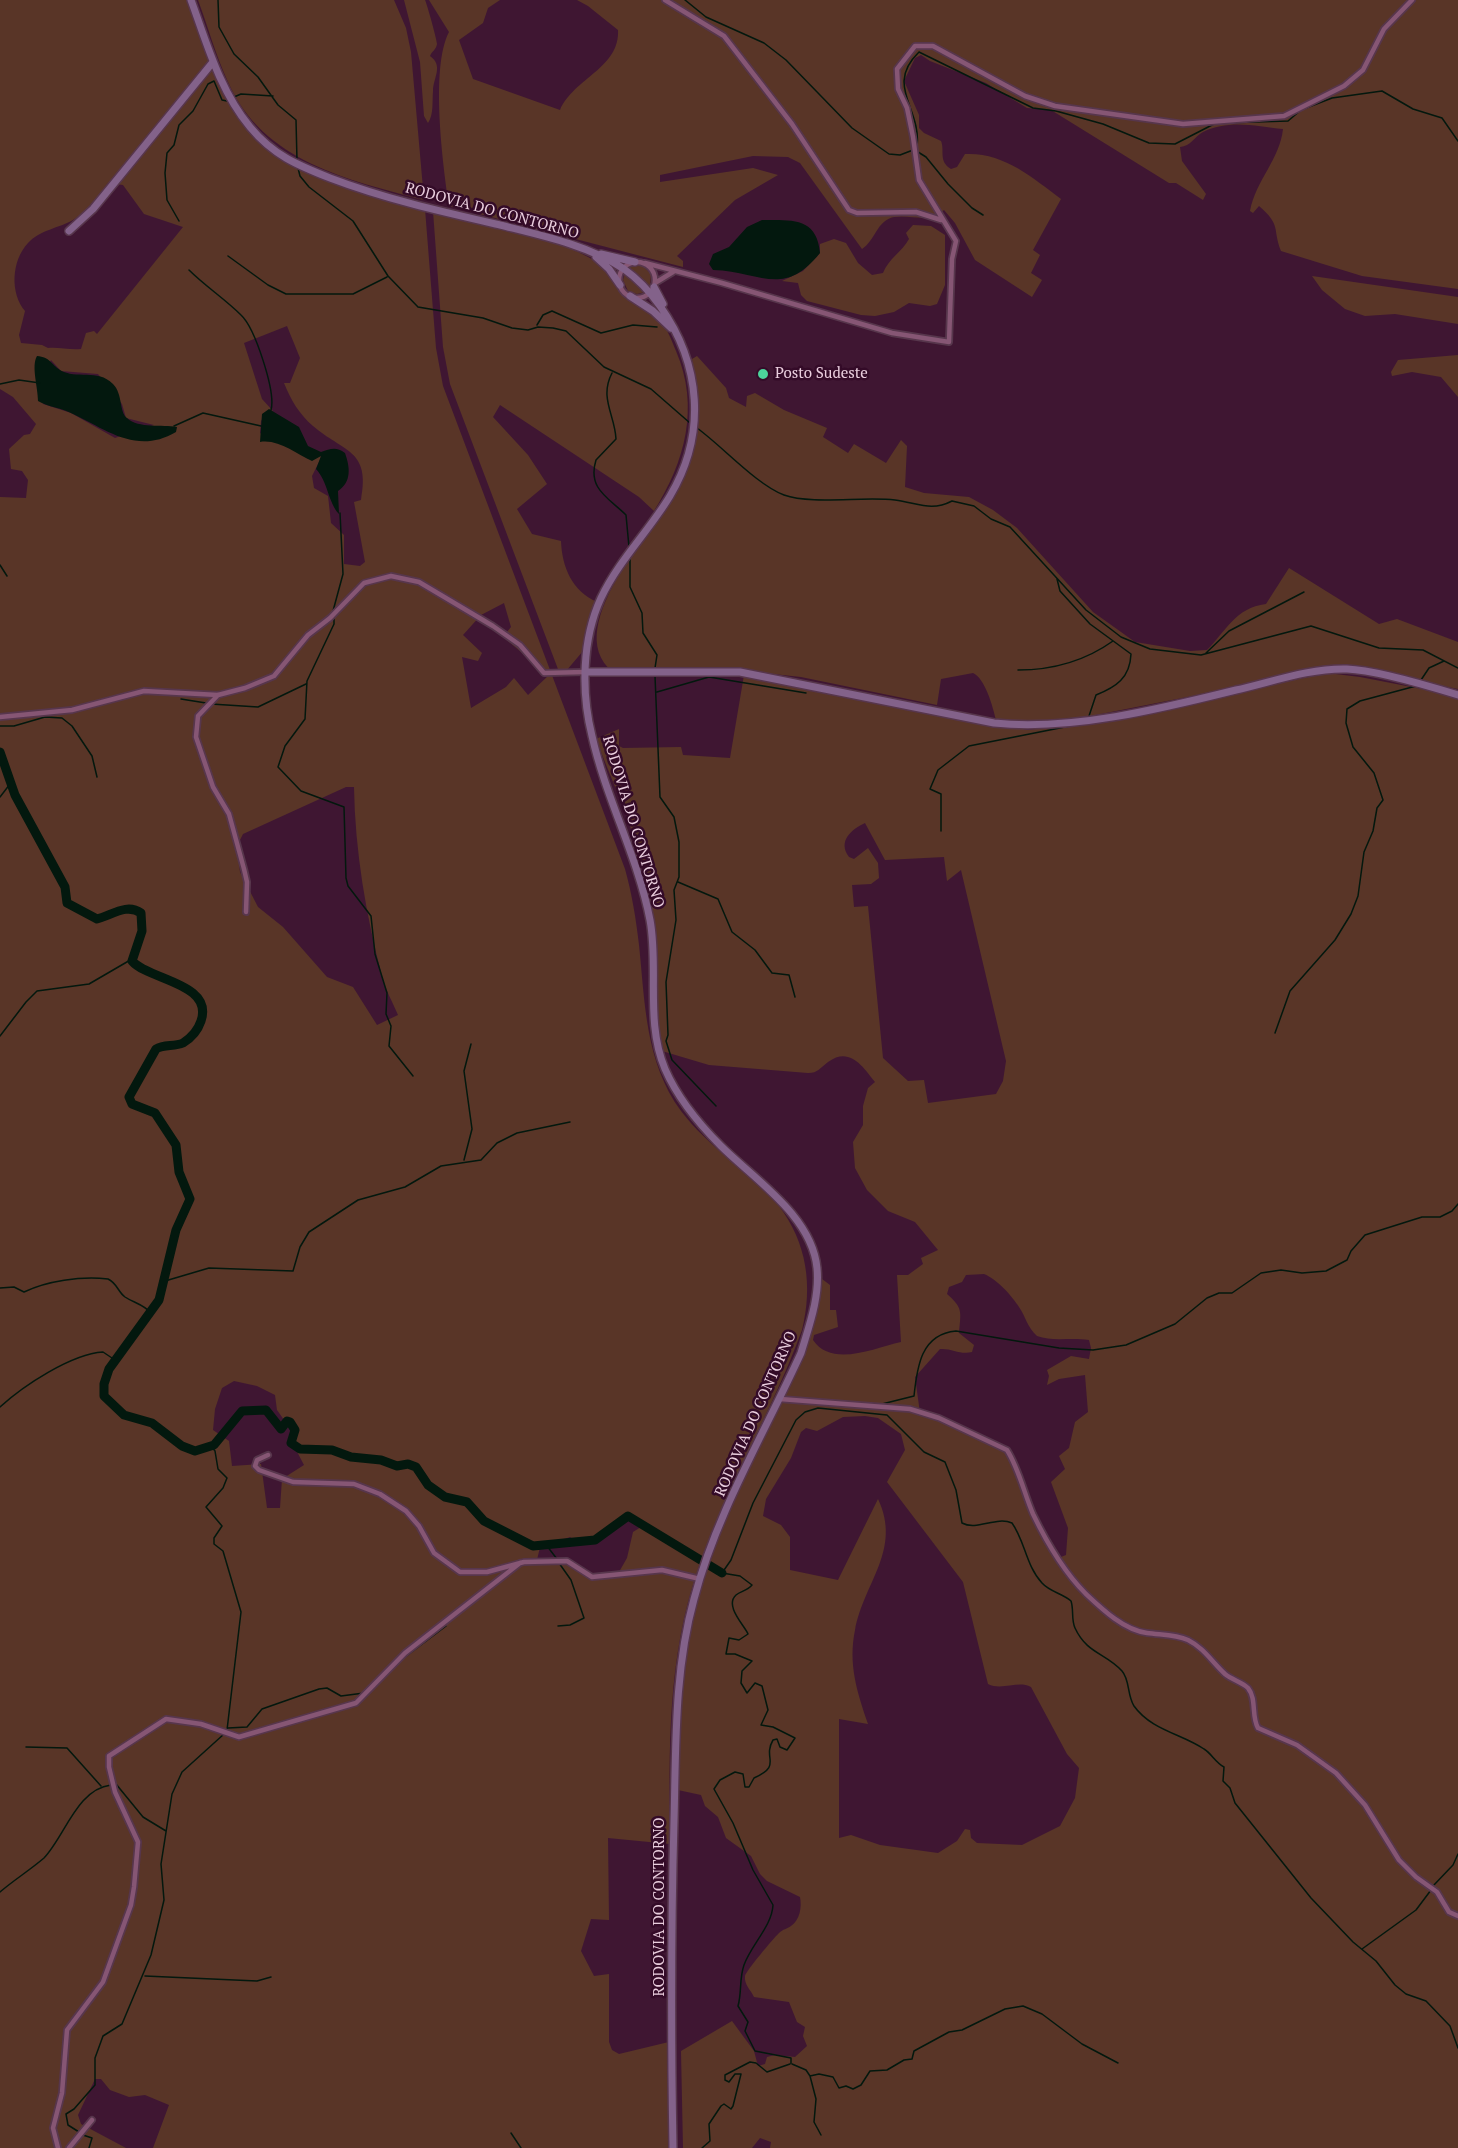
<!DOCTYPE html>
<style>
body{margin:0}
canvas{display:block;background:#3f1632}
</style>
<canvas width="1458" height="2148"></canvas>
<script>
const ctx = document.querySelector('canvas').getContext('2d');
ctx.lineJoin = 'round';
function fill(path, color) {
  ctx.fillStyle = color;
  ctx.fill(path, 'evenodd');
}
function stroke(path, color, width, dash) {
  ctx.strokeStyle = color;
  ctx.lineWidth = width;
  ctx.lineCap = dash ? 'butt' : 'round';
  ctx.setLineDash(dash || []);
  ctx.stroke(path);
}
function write(font, color, halo, rows, align = 'center') {
  ctx.font = font + ' "PT Serif",serif';
  ctx.lineWidth = 5;
  ctx.setLineDash([]);
  ctx.textBaseline = 'middle';
  ctx.strokeStyle = halo;
  ctx.fillStyle = color;
  for (const [text, x, y, turn = 0] of rows) {
    ctx.save();
    ctx.translate(x, y);
    ctx.rotate((+turn || 0) * Math.PI / 180);
    ctx.textAlign = isNaN(turn) ? turn : align;
    if (halo) ctx.strokeText(text, 0, 0);
    ctx.fillText(text, 0, 0);
    ctx.restore();
  }
}
const green = new Path2D(`
 M0 0H187C197 25 204 52 215 77 256 172 335 185 425 209L436 348 443 386 625 869C632 894 636 919 639 945 645 1002 645 1062 681 1111 708 1147 749 1171 779 1206 807 1243 813 1286 802 1330 772 1412 726 1487 698 1569 667 1659 669 1750 670 1844L608 1838 609 1920 591 1919 581 1951 594 1976 609 1974V2042L612 2050 619 2054 673 2041 675 2148H153L169 2105 145 2095 129 2097 110 2090 101 2079H95L78 2115 81 2124 126 2148H0V497L26 498 28 480 22 471 11 469 9 449 24 435 30 434 36 424 13 397 0 389ZM108 183 123 185 144 214 183 227 97 334 94 331 86 333 81 349C69 350 58 347 48 348L42 345 21 343 19 335 25 311C10 294 11 261 28 243 40 230 59 228 73 220 87 212 99 195 108 183ZM287 326 300 358 290 383H284C291 400 299 414 313 426 343 452 371 449 361 500L354 502 365 562 360 566 344 564V535L331 523 328 496 314 488 312 476 322 456 308 459C295 446 274 444 260 433L261 421 269 410 273 411 262 399 244 343ZM51 360 61 371 98 374 122 404 126 418 154 425 115 438 71 413 43 404 38 382ZM504 603 511 627 503 637 549 675 528 695 514 678 506 687 471 708 462 657 478 661 482 653 463 635 481 615ZM346 787H354C355 851 366 915 382 976 385 989 393 1003 398 1015L377 1025 353 987 327 977 283 927 258 907 240 872 237 846 243 834ZM234 1381 257 1386 275 1395 277 1410 294 1434 293 1444 304 1465 282 1479 280 1508H267L261 1464 232 1466 229 1441 213 1430 215 1409 222 1388ZM626 1514 640 1520 641 1527 633 1532 627 1558 619 1572 591 1575 578 1564 566 1559 537 1560 540 1547 570 1537C590 1552 611 1521 626 1514Z
 M198 0H394L406 28 411 52 424 200C349 180 263 162 228 82 216 56 208 27 198 0Z
 M404 0H425C427 4 437 40 437 44 436 50 432 51 430 56 444 66 433 78 433 91 432 102 434 114 428 123L424 116 420 62Z
 M429 0H500L488 8 483 23 459 40 473 79 560 110C574 78 620 68 618 30L588 6 577 0H1458V289L1362 276 1281 251C1272 228 1282 226 1259 206L1253 213 1250 211C1256 180 1280 159 1283 129 1257 126 1228 119 1203 132 1194 137 1191 146 1180 147L1182 161 1206 194 1203 200 1176 183H1169L1051 110 1027 108 986 83 930 61 921 55 915 58 904 81 919 115V128L924 133 941 141C945 151 938 161 951 169L957 167 965 154C1003 152 1032 177 1061 199L1033 250 1040 255 1031 273 1042 280 1032 297 975 260 955 223 944 210C928 224 912 214 894 217 877 220 875 241 862 249L800 163 788 157 753 156 660 175V182L753 168 778 175 735 200 677 256 683 261V267L449 206C443 165 430 68 449 32Z
 M433 211C485 224 551 234 597 262 610 269 612 284 622 294 633 306 650 310 662 323 669 332 672 342 676 351 700 407 685 462 654 511L639 497 500 405 493 417 528 455 547 484 517 509 532 534 561 541C562 567 572 591 597 602L583 651 561 677 450 384 443 347Z
 M913 225 931 226 945 235V285L937 304 930 306 909 303 894 312 875 316 861 315 807 301 801 295 798 283 782 281 803 271 820 253V244L834 239 846 243 858 263 872 275 883 273C889 258 902 252 909 239L906 233Z
 M633 265 643 266 651 274 650 287 628 268Z
 M625 273 645 292 637 294 628 291 623 280Z
 M1312 276 1458 297V324L1395 314 1365 316 1345 309 1322 290Z
 M1458 355V397L1441 377 1412 372 1392 376 1391 372 1398 360Z
 M697 356 726 388 729 398 746 407 747 396 755 393 784 410 827 428 823 437 848 453 854 444 886 463 901 440 907 446 905 487 924 493 969 497 993 510 1017 528 1093 612 1135 642 1190 651 1207 650C1226 631 1235 608 1266 604L1289 568 1379 624 1397 619 1458 642V689L1345 666 1055 723 1017 724 996 720C993 707 985 678 973 673L941 679 937 705 801 677 746 671 613 672C556 626 666 519 685 472 698 440 697 392 692 359Z
 M1327 673 1360 677 1458 696V2148H770L771 2142 760 2138 752 2148H683L681 2051 732 2021 754 2051 758 2066 765 2064 767 2057 775 2055 795 2057 807 2046 803 2036 805 2027 797 2022 789 2002 754 1997C751 1990 744 1985 745 1976 746 1971 773 1939 779 1933 783 1929 787 1929 791 1926 800 1920 802 1907 800 1897L767 1881 760 1874 751 1856 726 1838 718 1817 705 1806 701 1795 678 1790 677 1730 684 1660 700 1591 723 1525 806 1342 816 1279H822L830 1285V1310H836L838 1327 814 1335 813 1340C832 1368 874 1348 901 1342L897 1275H908L923 1264 921 1258 938 1250 915 1222 888 1211 867 1190 855 1168 853 1142 863 1125V1106L868 1088 875 1082C863 1067 850 1046 828 1062 820 1068 818 1073 808 1073L709 1065 662 1051 658 1033C655 981 656 928 645 877 635 830 613 784 596 739L619 729V746L623 748 681 747 683 755 730 758 744 675 1028 730 1114 719ZM865 823 885 860 944 857 947 881 961 870 1006 1061 1003 1081 996 1094 928 1103 924 1080 908 1081 883 1058 868 906 854 907 852 885 871 884 879 878 878 863 868 848 854 859 849 857C837 841 852 829 865 823ZM984 1274C997 1279 1012 1296 1019 1307 1026 1317 1027 1327 1037 1336 1053 1342 1071 1337 1089 1340L1091 1348 1089 1359 1071 1356 1047 1370 1049 1376 1047 1385 1059 1379 1085 1375 1088 1412 1075 1422 1069 1448 1059 1456 1065 1469 1051 1482 1068 1528 1066 1555 1061 1557 1023 1495 1010 1448C999 1443 989 1443 979 1439 953 1430 955 1414 920 1413L915 1377 940 1349C952 1348 960 1355 972 1352L974 1345 959 1333C961 1311 963 1308 947 1294L949 1287 962 1282 966 1275ZM865 1416 878 1418 901 1434 905 1450 887 1482 963 1582 988 1684C1002 1691 1018 1680 1031 1687L1067 1754 1079 1768 1075 1798 1060 1826 1022 1845 977 1843 971 1838 970 1830 965 1829 957 1841 938 1853 880 1845 851 1835 839 1838V1719L868 1724C857 1692 848 1664 855 1630 864 1582 902 1550 878 1499L838 1580 790 1570V1537L781 1525 763 1516 766 1499 791 1458 801 1432 806 1428 817 1431 843 1417Z`);
const water = new Path2D(`
 M762 220C792 220 817 217 820 253 783 299 760 271 713 270L709 264 713 254 729 247 747 227Z
 M37 356C50 357 51 364 60 370 77 380 97 368 113 384 123 394 119 412 127 418 139 429 162 424 177 427L176 432C137 455 107 430 73 414 62 408 48 407 38 401 38 387 31 366 37 356Z
 M269 409 299 427 308 446 321 452C330 449 336 446 345 453 350 467 352 482 338 491L339 514C328 502 328 482 316 469L321 456 312 461C296 454 279 439 260 442L262 414Z`);
const stream = new Path2D(`
 M218 0 219 27 234 54 258 77 278 105 296 120 297 161
 M685 0 706 17 764 43 786 60 852 128 889 154 900 155 913 150
 M234 97 241 94 273 96
 M1222 123 1288 121 1301 110 1332 98 1382 91 1413 109 1442 118 1458 141
 M917 147C922 108 884 86 919 52L1033 108 1056 111 1103 124 1149 143 1175 144 1214 124
 M918 152 926 157 948 184 972 208 983 215
 M298 168 300 176 309 187 353 221 388 276 418 307 483 318 512 328 528 330 538 327 553 328 566 331 604 367 651 389 690 423
 M179 221 167 200 165 173 167 153 174 145 179 125 193 111 208 84 214 81 222 100 227 101
 M228 256 268 285 286 294H353L387 277
 M189 270C205 286 225 299 241 315 255 328 276 392 271 410
 M537 325 543 315 552 311 601 333 633 325 657 327
 M612 373C599 398 615 415 616 439L596 460C587 489 609 498 626 515L629 547
 M0 384 19 380 40 383
 M174 426 203 413 261 426
 M697 428C722 446 757 485 784 495 812 505 864 496 895 500 918 503 931 512 952 501L974 506 991 519 1010 527 1086 610 1121 637 1150 649 1201 655 1311 626 1379 648 1423 650 1458 668
 M630 555V587L642 613 643 633 657 655 655 668
 M0 565 7 576
 M1057 579 1060 591 1090 624 1131 654C1130 678 1116 687 1096 695L1089 716
 M333 611 343 574 340 513
 M334 616V624L307 681 305 719 285 746 278 767 301 791 344 807 346 878 348 886 371 916 375 954 387 993 386 1014 391 1026 389 1046 413 1076
 M1206 653 1229 631 1304 592
 M1018 670C1052 670 1085 661 1113 641
 M655 676 660 797 674 817 679 842V877L674 890 676 920 666 982 668 1035 666 1041 672 1060 716 1106
 M1421 680 1429 668 1444 661
 M657 692 709 677 806 693
 M181 699 206 703
 M211 704 258 707 306 684
 M0 726H14L45 717 62 718 72 726 92 756 97 777
 M0 797 10 784
 M941 831V794L930 789 938 770 969 746 1085 723
 M678 882 718 899 732 932 755 950 772 973 789 975 795 997
 M1275 1033 1290 991 1335 940 1351 914 1358 896 1364 852 1373 831 1377 808 1383 800 1374 773 1353 747 1346 723 1347 709 1360 701 1416 686
 M0 1036 26 1002 37 991 89 984 132 959
 M464 1160 472 1129 464 1071 471 1044
 M165 1281 209 1268 293 1271 300 1247 309 1232 358 1200 405 1187 441 1166 481 1160 497 1143 517 1133 570 1122
 M0 1288 14 1287 24 1292C47 1281 80 1276 108 1279 117 1283 118 1292 125 1297 134 1303 143 1304 151 1313
 M882 1404 914 1396C917 1367 921 1334 956 1331L1059 1348 1093 1350 1126 1345 1175 1324 1207 1298 1219 1293H1232L1261 1273 1281 1270 1302 1273 1326 1271 1347 1260 1351 1251 1365 1235 1422 1217H1440L1452 1211 1458 1204
 M0 1407C23 1386 71 1354 103 1352L115 1360
 M211 1446 215 1451 218 1469 227 1478 223 1488 206 1507 222 1526 214 1538V1544L223 1551 241 1612 227 1730
 M547 1546 557 1559
 M558 1626 570 1625 584 1618 571 1580 559 1563
 M401 1660 446 1626
 M228 1728 247 1727 262 1709 319 1689 327 1688 341 1696 364 1693
 M26 1747 67 1748 101 1786
 M116 1784 143 1817 166 1831
 M1433 1886 1453 1865 1458 1854
 M0 1892C14 1880 30 1870 44 1858 65 1836 77 1789 111 1785
 M1362 1949 1416 1910 1431 1890
 M145 1976 257 1981 271 1977
 M791 2063V2058L755 2051 745 2031 748 2022 738 2006C742 1992 739 1979 744 1965 751 1945 772 1926 773 1905L753 1870 733 1823 714 1789 720 1780 735 1772 743 1774 745 1787H749L754 1778C783 1765 762 1759 773 1740L777 1739 780 1747 787 1750 795 1738 773 1727 761 1725 768 1710 762 1686 755 1683 747 1693 741 1683 742 1671 752 1661 735 1654H726L729 1638 739 1640 748 1634C745 1626 724 1606 736 1595 741 1591 747 1591 752 1585L740 1576 722 1573 731 1560 753 1503 796 1420 805 1412 818 1408 887 1415 924 1452 945 1462 956 1490 962 1523C977 1531 996 1516 1012 1523 1025 1541 1026 1566 1042 1583 1050 1592 1062 1593 1071 1601 1074 1610 1071 1619 1075 1628 1087 1654 1106 1653 1122 1671 1130 1680 1127 1695 1134 1706 1151 1730 1182 1734 1204 1749 1212 1754 1215 1762 1224 1767L1223 1781 1230 1788 1235 1803 1311 1898 1353 1942 1376 1961 1395 1985 1406 1994 1426 2001 1450 2026 1458 2048
 M792 2064 806 2070 810 2076 816 2099 814 2122 821 2135
 M810 2076 819 2074 833 2077 839 2088 846 2086 853 2089 861 2085 870 2071 887 2070 904 2060 912 2059 914 2051 949 2032 962 2030 1005 2009 1023 2006 1042 2014 1082 2044 1118 2063
 M79 2132 68 2125 66 2114 74 2109 95 2085V2058L103 2036 122 2024 151 1955 164 1900 161 1864 172 1794 182 1772 224 1734
 M511 2133 521 2148
 M83 2135 92 2138 89 2148
 M702 2148 710 2141 709 2124 721 2106 724 2104 731 2109 733 2106 741 2074H735L729 2082 725 2080V2075L750 2062 756 2063 767 2072 790 2064`);
const river = new Path2D(`
 M0 752 15 795 65 887 67 903 97 919C112 915 127 903 141 913L142 931 132 961C148 980 214 983 201 1021 198 1030 191 1038 183 1043 174 1047 164 1044 156 1049L129 1097 132 1104 155 1113 176 1145 179 1172 190 1199 176 1230 159 1300 109 1369 104 1384V1396L124 1415 152 1423 182 1446 195 1451 214 1445 242 1411 266 1410 281 1429 287 1421 290 1422 295 1430 291 1443 300 1449 332 1450 351 1457 381 1460 397 1466 408 1464 416 1467 428 1485 445 1497 467 1502 484 1521 533 1546 595 1540 628 1516 722 1573`);
const street = new Path2D(`
 M665 0 724 36 792 124 849 210 857 213 916 212 941 220
 M619 280a18 18 0 1 1 36 0a18 18 0 1 1-36 0Z
 M645 263 722 283 892 333 949 342 952 259 956 241 919 180 913 137 907 108 898 89 897 69 915 46H933L1025 96 1055 106 1183 124 1284 116 1344 86 1363 70 1384 29 1412 0
 M655 283 673 272
 M218 695 198 716 196 737 213 787 229 814 244 869 247 882 246 912
 M0 717 72 710 144 691 218 695 245 688 274 676 308 635 330 618 364 583 391 576 419 582 493 626 520 645 544 673 585 672
 M780 1399 910 1409 939 1418 1007 1450C1019 1469 1024 1493 1033 1514 1046 1541 1065 1573 1086 1594 1103 1610 1124 1630 1147 1633 1161 1635 1175 1634 1188 1640 1204 1648 1212 1662 1225 1674 1232 1680 1242 1682 1248 1688 1257 1699 1251 1716 1258 1728L1297 1745 1336 1773 1365 1805 1399 1860 1416 1877 1437 1892 1449 1912 1458 1916
 M268 1455 257 1460 255 1466 259 1470 293 1482 354 1484 380 1494 406 1511 419 1526 434 1553 460 1572H487L524 1562 567 1561 592 1577 662 1570 700 1579
 M58 2148 53 2128 62 2093 67 2030 103 1982 131 1905 134 1887 138 1842 115 1792 109 1767V1756L166 1719 201 1724 239 1737 356 1703 405 1653 520 1563
 M69 2148 92 2120`);
const secondary = new Path2D(`
 M191 0C207 44 220 91 250 127 273 155 297 165 330 178 385 199 443 212 500 225 540 235 588 245 624 269 638 279 650 292 660 306 701 364 707 434 670 496 649 531 619 560 601 598 582 639 581 692 592 736 606 799 638 857 650 920 659 968 645 1022 665 1069 678 1099 698 1123 721 1146 754 1179 812 1216 817 1268 820 1297 809 1326 801 1353 764 1434 716 1514 694 1599 674 1671 676 1747 674 1821 671 1929 671 2039 673 2148
 M69 231 93 209 213 62
 M601 254 635 262
 M596 257 609 269 620 285
 M654 287 663 304
 M630 296 653 311 671 328
 M585 672H740L994 723C1071 731 1160 709 1236 690 1272 682 1309 668 1347 669 1376 670 1429 686 1458 695`);
const markers = [
 [763,374,6,"#4cd39b"]
];
const streetNames = [
 ["RODOVIA DO CONTORNO",492,211,15],
 ["RODOVIA DO CONTORNO",633,822,73],
 ["RODOVIA DO CONTORNO",756,1414,-66],
 ["RODOVIA DO CONTORNO",660,1907,-90]
];
const poiNames = [
 ["Posto Sudeste",775,374]
];
fill(green, '#593527');
fill(water, '#03180e');
stroke(stream, '#03180e', 1.5);
stroke(river, '#03180e', 9);
stroke(street, '#57364c', 8);
stroke(secondary, '#57364c', 10);
stroke(street, '#865674', 4.5);
stroke(secondary, '#83628a', 7);
for (const [x, y, r, color] of markers) {
  const dot = new Path2D();
  dot.arc(x, y, r, 0, 2 * Math.PI);
  ctx.fillStyle = color;
  ctx.fill(dot);
  stroke(dot, '#340b28', 2);
}
write('15px', '#eacede', '#340b28', streetNames);
write('15px', '#eacede', '#340b28', poiNames, 'left');
</script>
